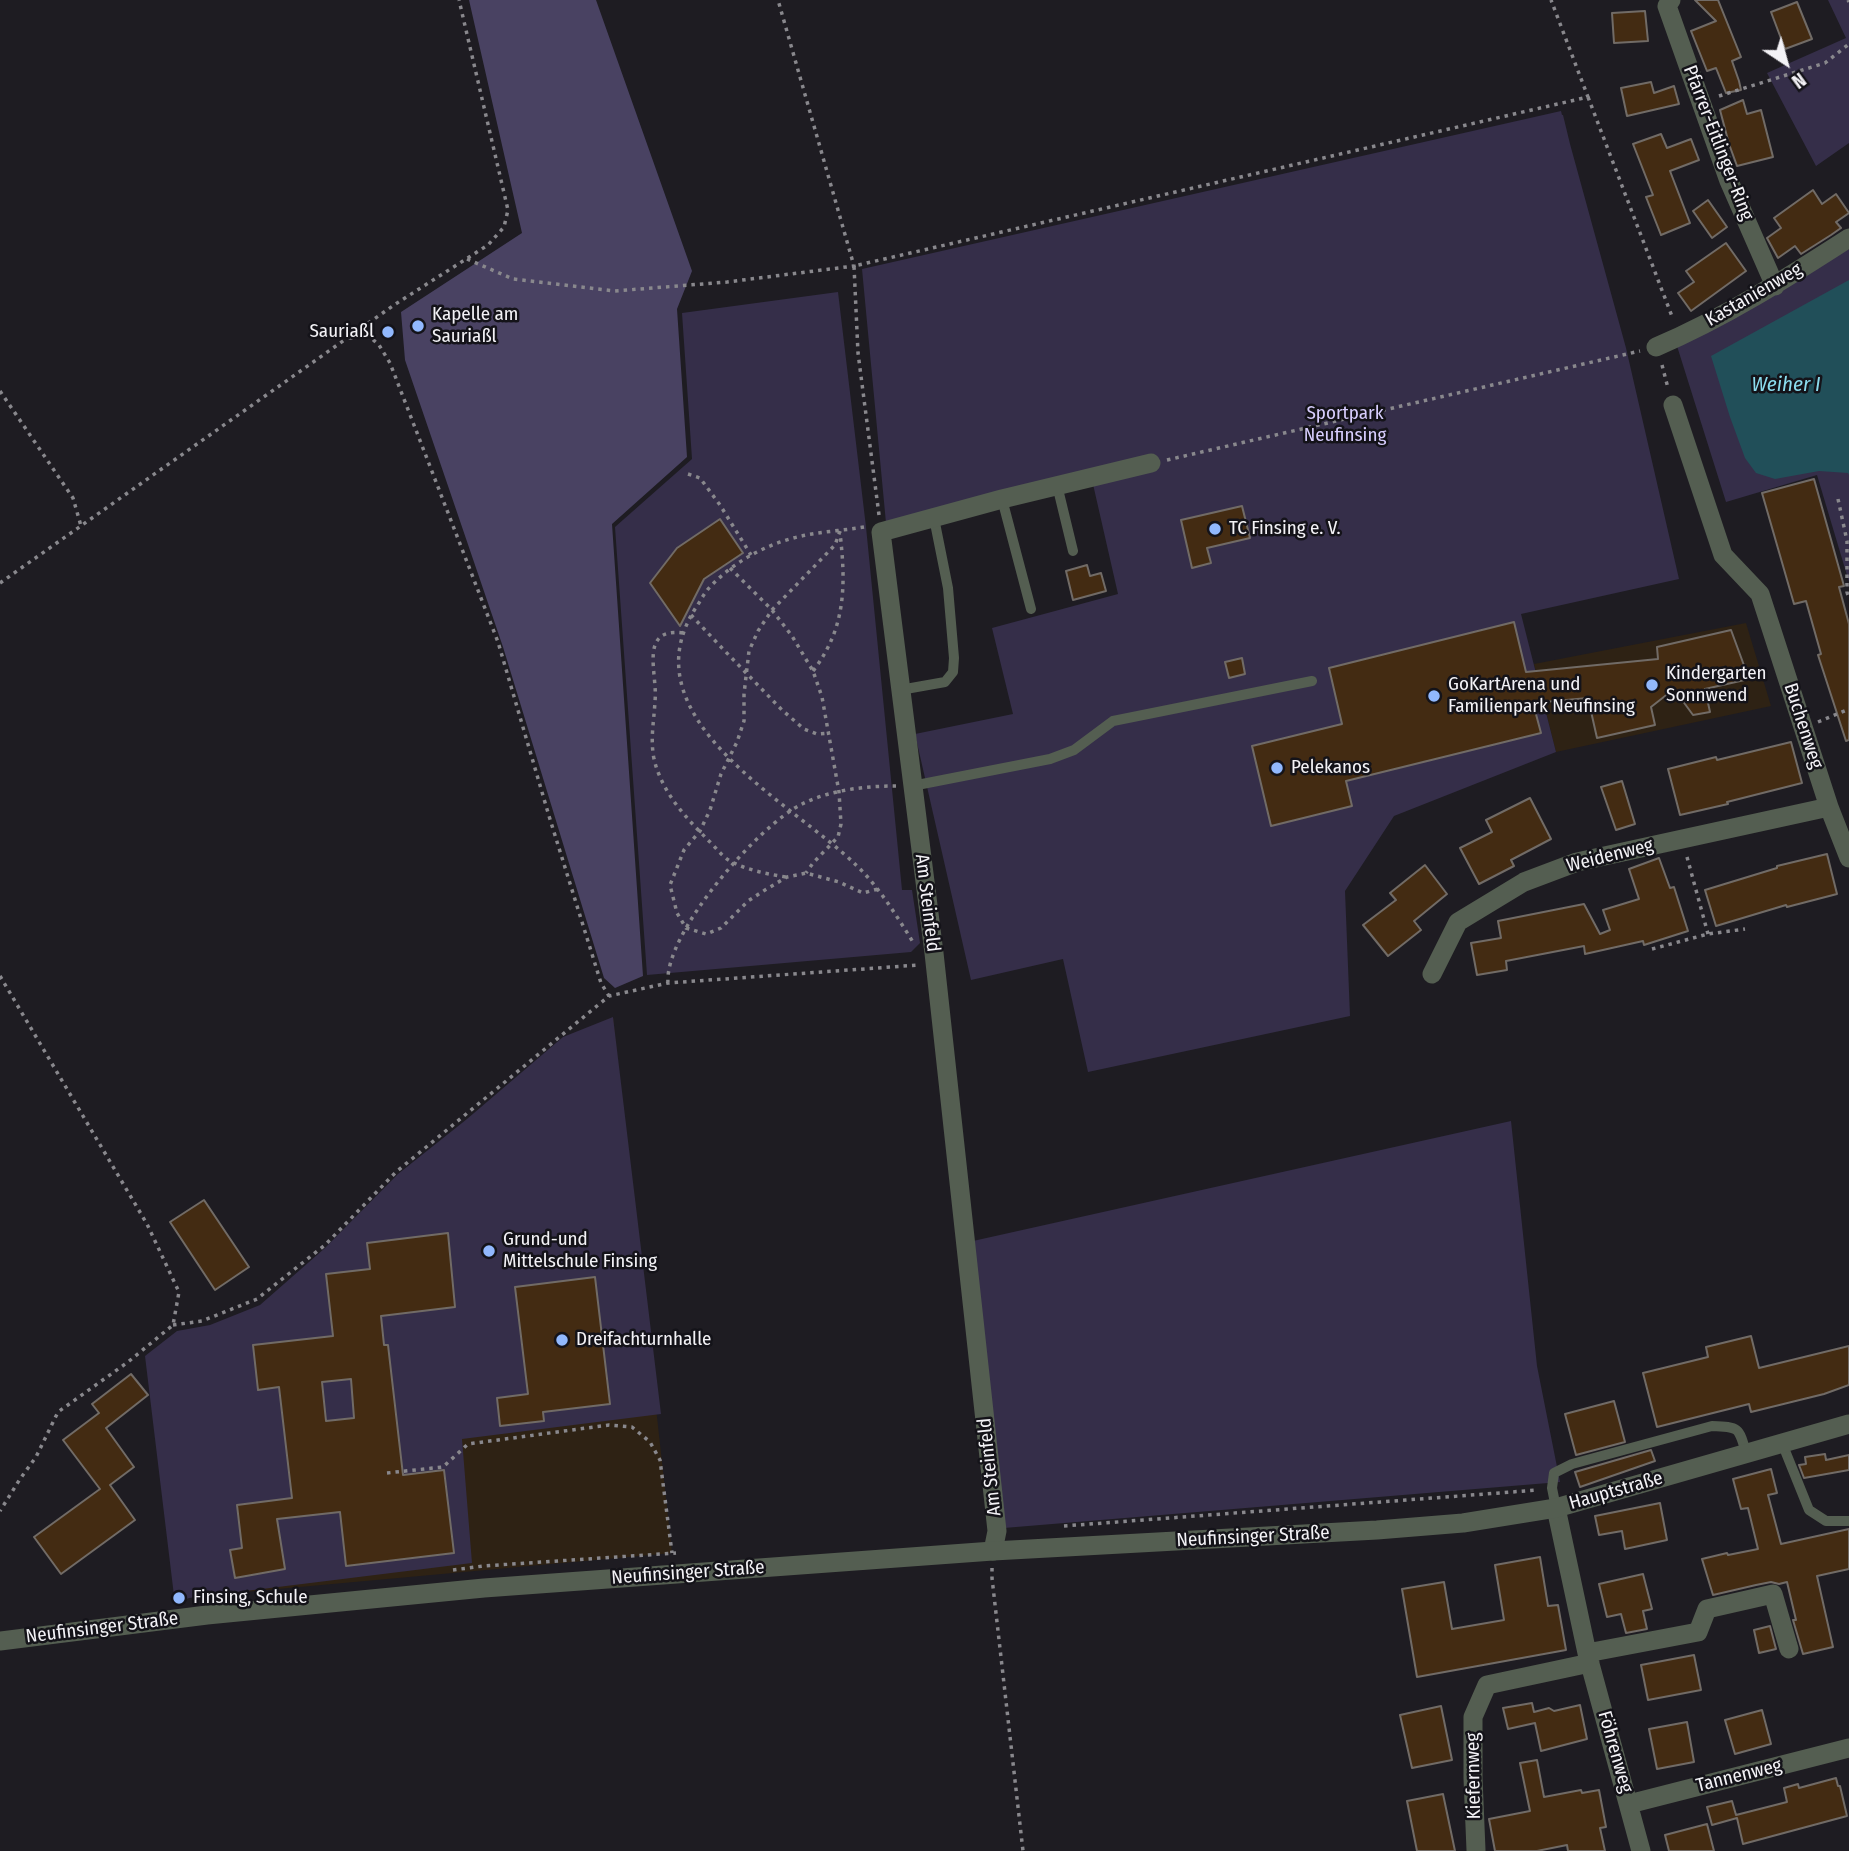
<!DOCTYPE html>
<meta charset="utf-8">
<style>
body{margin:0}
#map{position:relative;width:1849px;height:1851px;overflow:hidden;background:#1e1c22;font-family:"Fira Sans Condensed",sans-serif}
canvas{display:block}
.north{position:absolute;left:1751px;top:28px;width:70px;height:70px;-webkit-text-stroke:5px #141319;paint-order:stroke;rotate:144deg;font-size:19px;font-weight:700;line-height:28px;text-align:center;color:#f3f2f6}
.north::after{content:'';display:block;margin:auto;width:24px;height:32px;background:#f3f2f6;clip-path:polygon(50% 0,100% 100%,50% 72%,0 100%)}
</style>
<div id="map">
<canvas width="1849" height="1851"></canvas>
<div class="north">N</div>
</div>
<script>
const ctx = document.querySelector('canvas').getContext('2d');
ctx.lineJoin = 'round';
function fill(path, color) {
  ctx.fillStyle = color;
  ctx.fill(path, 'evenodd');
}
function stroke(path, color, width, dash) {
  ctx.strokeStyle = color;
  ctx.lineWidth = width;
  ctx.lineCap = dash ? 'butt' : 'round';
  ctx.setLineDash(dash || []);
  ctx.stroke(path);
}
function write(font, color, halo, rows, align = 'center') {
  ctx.font = font + ' "Fira Sans Condensed",sans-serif';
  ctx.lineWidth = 5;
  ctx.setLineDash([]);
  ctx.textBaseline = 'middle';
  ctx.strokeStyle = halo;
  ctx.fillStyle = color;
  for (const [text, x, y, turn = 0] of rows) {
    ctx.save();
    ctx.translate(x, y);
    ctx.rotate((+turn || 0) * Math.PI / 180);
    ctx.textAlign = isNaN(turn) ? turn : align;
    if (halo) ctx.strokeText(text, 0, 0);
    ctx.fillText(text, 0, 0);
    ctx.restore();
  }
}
const education = new Path2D(`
 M1746 623 1771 706 1556 752 1534 664Z
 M613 1017 672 1553 179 1598Z`);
const green = new Path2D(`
 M1828 0H1849V143L1816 166 1767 73 1846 38Z
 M1561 111 1562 115H1563L1570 144 1626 348 1679 579 1521 614 1556 752 1394 816 1345 891 1350 1016 1088 1072 1063 959 971 980 915 734 1013 714 992 628 1118 594 1090 471 886 523 862 269Z
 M1849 249V582L1817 475 1726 502 1677 346Z
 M838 292 866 527 902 890H912L920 943 911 952 647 975 615 527 692 459 682 313Z
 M613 1017 661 1414 462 1439 472 1563 189 1598 175 1604 145 1356 177 1331 210 1325 260 1305 325 1248 398 1174 467 1119 563 1037Z
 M1511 1121 1537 1366 1560 1482 1004 1528 973 1241Z`);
const forest = new Path2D(`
 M469 0H596L692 271 677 309 687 457 612 524 643 976 615 988 604 978 503 647 405 360 401 312 522 233Z`);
const water = new Path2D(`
 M1849 280V475L1848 473 1819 471 1775 479 1756 473 1745 458 1730 417 1711 356Z`);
const building = new Path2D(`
 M1695 0H1718L1741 57 1732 61 1739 81 1741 90 1726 93 1716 68 1707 71 1691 31 1716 21Z
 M1797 2 1812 39 1785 49 1771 12Z
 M1645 11 1648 41 1614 43 1612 13Z
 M1651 82 1654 93 1674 86 1679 104 1627 116 1621 88Z
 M1743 100 1747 114 1761 110 1773 157 1737 166 1729 144 1720 110Z
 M1661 134 1667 148 1691 139 1699 160 1670 171 1690 223 1661 235 1646 197 1653 195 1633 144Z
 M1813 190 1822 204 1836 194 1849 213 1836 222 1841 228 1831 235 1801 254 1795 246 1778 258 1767 238 1781 228 1774 218Z
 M1708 200 1727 227 1712 238 1693 211Z
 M1726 243 1746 271 1691 311 1678 293 1694 282 1686 271Z
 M1814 479 1844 586 1839 587 1849 624V740L1846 741 1818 655 1821 654 1806 601 1794 604 1762 493Z
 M1242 506 1250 538 1207 548 1211 563 1192 568 1181 520Z
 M720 519 743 553 704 579 680 626 650 583 677 548Z
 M1087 565 1090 576 1101 573 1106 591 1073 600 1066 571Z
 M1514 622 1526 672 1658 659 1657 647 1731 630 1749 679 1705 689 1710 712 1693 715 1674 689 1651 707 1655 725 1597 738 1588 698 1533 703 1541 733 1346 781 1352 806 1271 826 1252 746 1342 724 1329 668Z
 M1242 658 1245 674 1229 678 1225 662Z
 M1791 742 1802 783 1727 802 1728 804 1680 815 1668 769 1716 757 1717 760Z
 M1622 781 1635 824 1616 830 1601 787Z
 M1530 798 1551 839 1511 860 1514 866 1479 884 1460 848 1492 832 1486 820Z
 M1827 854 1837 894 1787 907 1786 905 1716 926 1705 890 1777 868V866Z
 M1659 858 1670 888 1674 887 1688 931 1644 945 1643 941 1585 954 1584 946 1506 961 1507 970 1477 975 1471 943 1501 938 1498 921 1584 904 1600 934 1610 930 1603 910 1639 899 1629 869Z
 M1425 865 1447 894 1414 921 1421 930 1388 956 1363 925 1396 900 1390 893Z
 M204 1200 249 1267 215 1290 170 1222Z
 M448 1233 455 1307 381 1316 384 1345H388L403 1475 444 1470 454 1553 346 1566 340 1512 277 1519 285 1569 235 1578 230 1550 242 1548 237 1505 292 1498 279 1387 258 1390 253 1345 333 1336 326 1274 370 1269 367 1243ZM351 1379 354 1418 326 1421 322 1382Z
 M595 1277 610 1404 543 1412 544 1421 500 1426 497 1398 528 1394 515 1287Z
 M1751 1336 1759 1368 1849 1346V1385L1824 1394 1751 1412 1749 1404 1657 1427 1643 1373 1708 1357 1706 1347Z
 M131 1374 148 1395 106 1428 134 1467 110 1485 135 1520 61 1574 34 1537 100 1489 63 1440 99 1413 92 1404Z
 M1614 1401 1625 1442 1576 1455 1565 1414Z
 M1651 1450 1655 1461 1580 1487 1575 1472Z
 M1825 1454 1826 1460 1849 1455V1470L1804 1478 1799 1465 1806 1464 1805 1457Z
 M1771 1469 1777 1493 1768 1495 1781 1544 1849 1529V1569L1817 1576 1833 1647 1803 1654 1793 1620H1796L1787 1582 1779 1584 1771 1582 1756 1585 1713 1595 1702 1559 1727 1553 1728 1555 1758 1549 1748 1508 1741 1509 1733 1479Z
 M1660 1503 1667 1540 1625 1549 1622 1531 1599 1535 1595 1516Z
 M1540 1557 1548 1606 1558 1605 1566 1650 1417 1677 1402 1589 1444 1582 1452 1629 1504 1620 1495 1565Z
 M1643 1574 1652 1609 1643 1611 1647 1629 1626 1633 1621 1614 1607 1617 1599 1584Z
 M1770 1626 1776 1649 1759 1653 1754 1630Z
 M1694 1655 1701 1690 1648 1700 1641 1665Z
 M1532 1703 1534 1712 1549 1708 1554 1711 1580 1705 1587 1739 1541 1751 1535 1723 1508 1729 1503 1708Z
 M1441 1706 1452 1760 1412 1768 1400 1715Z
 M1762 1710 1771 1744 1735 1754 1725 1720Z
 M1687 1722 1694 1762 1657 1769 1649 1729Z
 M1537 1760 1544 1797 1581 1790 1582 1793 1599 1790 1606 1827 1600 1828 1605 1851H1568L1567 1845 1537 1851H1495L1489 1819 1530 1811 1520 1763Z
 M1836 1778 1838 1786H1840L1847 1816 1743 1844 1737 1818 1712 1825 1707 1807 1732 1801 1736 1815 1787 1802 1784 1788 1798 1784 1799 1788Z
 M1443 1794 1455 1851H1417L1407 1801Z
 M1707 1824 1714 1851H1669L1665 1835Z`);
const path = new Path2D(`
 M1848 0 1849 2
 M1719 96 1825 63 1849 44
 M1588 97 1673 319
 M467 259 513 279 615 291 727 282 854 266 778 0
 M349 338 369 336 379 345 390 363 498 642 549 816 601 983 609 996
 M1662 365 1668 388
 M0 391 73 498 81 526
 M1167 460 1640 351
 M688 474 700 478 720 505 751 555
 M1838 499 1847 541V592L1849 599
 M879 515 858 353 854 266 1588 97 1551 0
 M864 527C847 530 829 531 812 534 774 540 736 559 710 587 704 593 700 602 695 609 626 719 793 803 856 865 879 887 896 915 913 942
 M840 531 835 545 772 610 758 631 749 651 744 694V721L737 742 721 774 710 810 700 831 684 850 670 885 677 913 686 928 706 934 721 928 748 901 765 890 787 877 806 873 839 882 863 893 878 889
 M730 568 772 610 792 636 813 671 822 697 839 792 841 824 838 837 813 863 806 873
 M0 583 394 305 488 245 504 227 508 210 459 0
 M691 615 722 648 782 710 804 729 817 734 829 733
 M683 633C638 627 658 674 655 701 654 722 650 738 654 759 662 793 687 819 710 842 718 850 724 859 734 863 751 871 768 874 786 877
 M813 671C846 628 846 585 840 533
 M1818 722 1849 709
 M1687 857 1708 934
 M1652 949 1708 934 1745 929
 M0 976 147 1224 179 1292 173 1325 128 1362 58 1412 36 1457 20 1479 0 1511
 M668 983C664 933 759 825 802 804 830 790 865 786 896 786
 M173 1325 202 1321 257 1299 325 1245 396 1172 609 996 668 983 919 965
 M387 1473 443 1467 468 1444 609 1425 632 1427 650 1442 660 1460 672 1553
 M1064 1526 1538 1490
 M992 1568V1578L1023 1851
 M453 1570 483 1566 676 1553`);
const service = new Path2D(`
 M1057 485 1073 551
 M1002 499 1031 609
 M900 690 945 682 953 672 954 658 948 588 934 518
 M912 786 1050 759 1074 750 1113 721 1312 681
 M1782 1443 1809 1510 1826 1521H1849
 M1556 1508 1552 1488 1554 1473 1572 1464 1712 1426C1739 1427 1739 1427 1746 1453`);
const minor = new Path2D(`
 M1671 0 1667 6 1729 181 1775 286
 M1656 347C1724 318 1787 278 1849 238
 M1673 405 1723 555 1760 594 1829 807 1849 858
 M1432 974 1458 922 1524 882 1577 862 1829 807
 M1556 1508 1587 1653 1641 1851
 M993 1551 997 1531 934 953 881 532 1002 499 1151 463
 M1587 1653 1698 1632 1707 1609 1773 1594 1789 1649
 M1629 1804 1849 1748
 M1476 1850 1473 1778V1717L1487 1685 1590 1663`);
const tertiary = new Path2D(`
 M0 1641 207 1615 484 1588 993 1551 1377 1530 1463 1523 1556 1508 1849 1424`);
const markers = [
 [418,326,7,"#91b8fd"],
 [388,332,7,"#91b8fd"],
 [1215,529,7,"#91b8fd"],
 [1652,685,7,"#91b8fd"],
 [1434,696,7,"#91b8fd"],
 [1277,768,7,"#91b8fd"],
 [489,1251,7,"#91b8fd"],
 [562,1340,7,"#91b8fd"],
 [179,1598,7,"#91b8fd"]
];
const streetNames = [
 ["Pfarrer-Eitlinger-Ring",1718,143,69],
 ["Kastanienweg",1754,295,-30],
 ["Buchenweg",1803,726,72],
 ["Weidenweg",1610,856,-14],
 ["Am Steinfeld",927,903,83],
 ["Am Steinfeld",990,1467,-96],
 ["Hauptstraße",1616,1491,-16],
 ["Neufinsinger Straße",1253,1537,-3],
 ["Neufinsinger Straße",688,1573,-4],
 ["Neufinsinger Straße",102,1628,-7],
 ["Föhrenweg",1615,1752,74],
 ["Kiefernweg",1474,1776,-91],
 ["Tannenweg",1739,1776,-14]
];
const poiNames = [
 ["Kapelle am",432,315],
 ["Sauriaßl",432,337],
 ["Sauriaßl",374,332,"right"],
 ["TC Finsing e. V.",1229,529],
 ["Kindergarten",1666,674],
 ["Sonnwend",1666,696],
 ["GoKartArena und",1448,685],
 ["Familienpark Neufinsing",1448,707],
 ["Pelekanos",1291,768],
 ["Grund-und",503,1240],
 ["Mittelschule Finsing",503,1262],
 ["Dreifachturnhalle",576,1340],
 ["Finsing, Schule",193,1598]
];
const parkNames = [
 ["Sportpark",1345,414],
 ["Neufinsing",1345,436]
];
const waterNames = [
 ["Weiher I",1786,385]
];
fill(education, '#2e2214');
fill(green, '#352e49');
fill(forest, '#494262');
fill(water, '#214f59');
fill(building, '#432b12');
stroke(building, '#716b66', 2);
stroke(path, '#89888d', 3.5, [3.5, 5]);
stroke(service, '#545e51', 10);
stroke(minor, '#545e51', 19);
stroke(tertiary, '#545e51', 19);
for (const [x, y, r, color] of markers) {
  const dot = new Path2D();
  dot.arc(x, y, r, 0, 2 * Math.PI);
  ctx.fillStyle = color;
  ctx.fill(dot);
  stroke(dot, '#141319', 2.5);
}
write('19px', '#f3f2f6', '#141319', streetNames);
write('19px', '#f3f2f6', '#141319', poiNames, 'left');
write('19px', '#d7cdfd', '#141319', parkNames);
write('italic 21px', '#8bdcee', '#141319', waterNames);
</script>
